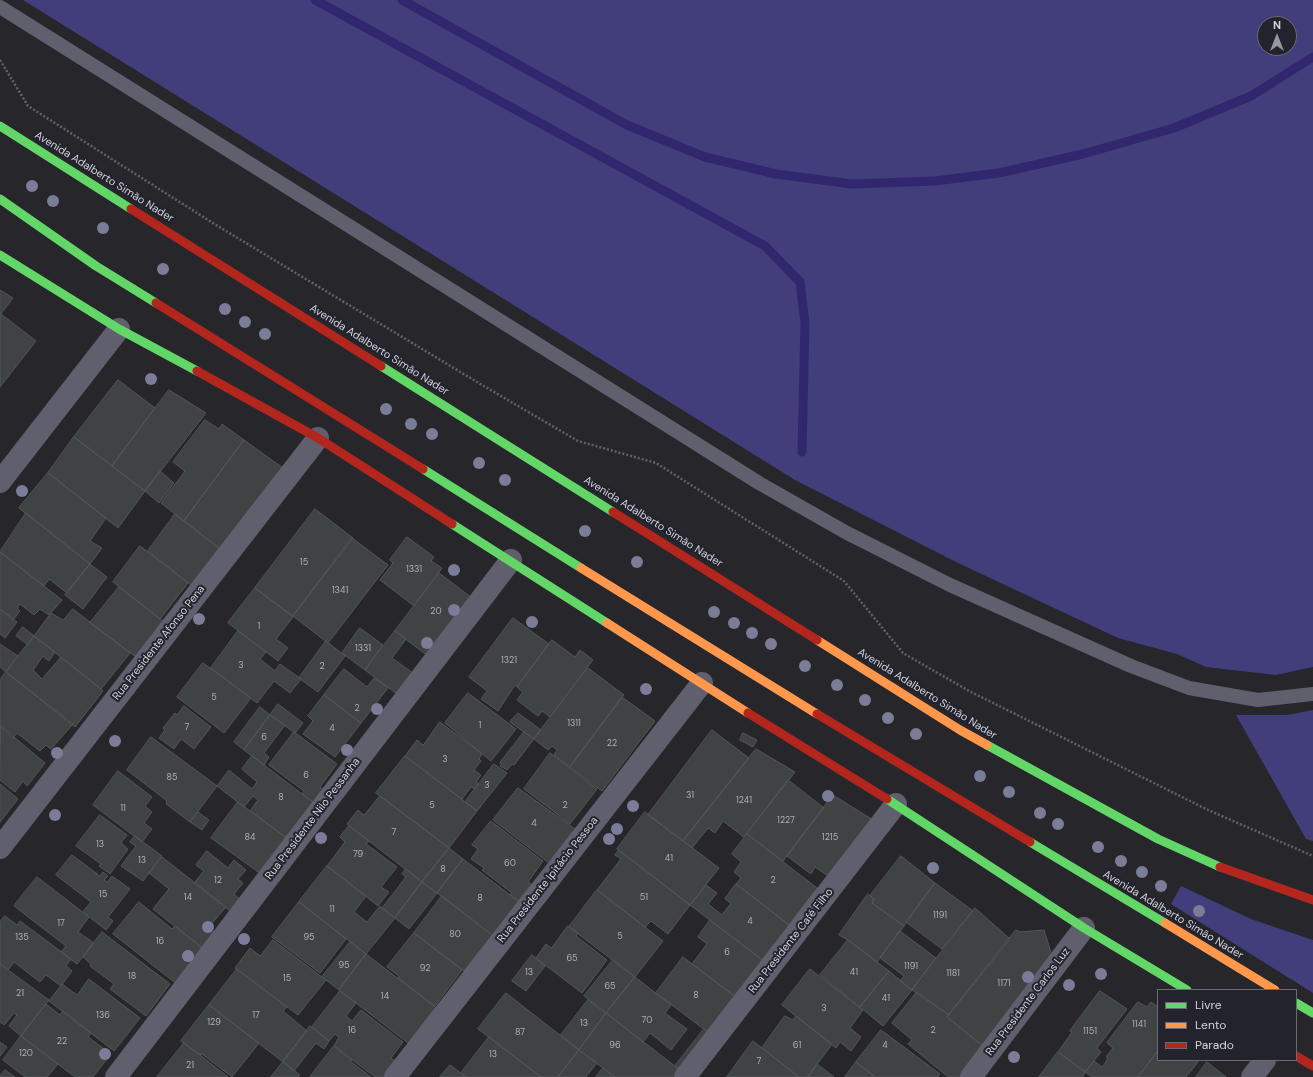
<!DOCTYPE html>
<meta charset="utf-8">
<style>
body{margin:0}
#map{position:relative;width:1313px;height:1077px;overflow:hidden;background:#26262b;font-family:"DM Sans",sans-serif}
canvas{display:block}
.legend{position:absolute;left:1157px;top:989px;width:140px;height:72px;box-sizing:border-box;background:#23232e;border:1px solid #696a73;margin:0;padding:5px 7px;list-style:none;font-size:12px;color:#d3d4db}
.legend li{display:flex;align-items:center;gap:8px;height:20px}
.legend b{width:20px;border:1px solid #696a73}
.north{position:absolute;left:1257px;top:16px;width:40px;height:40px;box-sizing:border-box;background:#23232e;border:1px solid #696a73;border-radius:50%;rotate:0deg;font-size:11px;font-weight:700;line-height:16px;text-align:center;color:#d3d4db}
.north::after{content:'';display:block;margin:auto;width:14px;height:18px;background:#96979d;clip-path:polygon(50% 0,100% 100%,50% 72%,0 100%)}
</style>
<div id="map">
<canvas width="1313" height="1077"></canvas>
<ul class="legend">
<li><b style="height:5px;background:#63d668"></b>Livre</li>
<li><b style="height:5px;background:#ff974d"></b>Lento</li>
<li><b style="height:5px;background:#b3261e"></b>Parado</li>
</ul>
<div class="north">N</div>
</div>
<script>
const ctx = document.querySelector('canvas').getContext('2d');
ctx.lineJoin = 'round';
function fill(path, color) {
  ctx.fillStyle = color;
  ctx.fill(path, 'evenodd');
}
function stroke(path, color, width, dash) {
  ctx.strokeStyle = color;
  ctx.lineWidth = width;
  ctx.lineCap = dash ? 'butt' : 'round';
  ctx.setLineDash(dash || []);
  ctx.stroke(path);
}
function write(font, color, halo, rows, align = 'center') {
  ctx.font = font + ' "DM Sans",sans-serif';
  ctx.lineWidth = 4;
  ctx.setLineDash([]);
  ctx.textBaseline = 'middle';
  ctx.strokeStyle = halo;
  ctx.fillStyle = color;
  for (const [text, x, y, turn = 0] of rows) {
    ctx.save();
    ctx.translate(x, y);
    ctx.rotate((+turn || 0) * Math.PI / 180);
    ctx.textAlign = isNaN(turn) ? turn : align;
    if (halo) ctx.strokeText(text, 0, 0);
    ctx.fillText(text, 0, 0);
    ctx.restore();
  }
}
const green = new Path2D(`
 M23 0H1313V667L1276 675 1206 667 1177 654 1118 638 956 562 795 480ZM1265 24H1289V48H1265Z
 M1313 710V841L1306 839 1236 715H1287Z
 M1181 886 1251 919 1313 940V993L1171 904Z`);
const stream = new Path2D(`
 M315 0 765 246 800 282 805 323 802 452
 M402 0 627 125 705 157 776 174 852 184 935 181 999 173 1083 154 1174 128 1251 96 1313 57`);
const building = new Path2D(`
 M0 290 13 298 0 315Z
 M1 314 36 341 0 387V315Z
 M118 380 155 408 112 466 74 437Z
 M169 390 206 413 145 491 112 466Z
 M205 420 219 429 222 424 244 440 184 521 161 503 185 471 173 462Z
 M74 437 145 491 118 528 48 473Z
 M244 440 283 468 220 549 184 521Z
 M160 471 174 483 159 503 145 491Z
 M48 473 106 518 90 541 102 548 90 564 19 508Z
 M315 509 353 538 293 616 255 588Z
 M26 513 90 564 67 593 49 579 44 586 0 552Z
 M175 514 220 549 191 585 148 551Z
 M407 537 434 557 431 561 442 568 414 606 380 580 393 563 390 560Z
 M352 538 388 565 328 643 293 616Z
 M140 546 188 583 160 619 113 582Z
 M0 552 62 600 49 615 40 609 34 615 20 604 17 608 20 611 13 620 0 609Z
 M90 564 107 577 83 609 65 595Z
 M439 573 472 598 428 656 395 631Z
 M119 587 163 621 136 657 90 623Z
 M255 588 293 617 276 639 288 648 278 661 228 623Z
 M0 609 17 622 5 638 0 634Z
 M73 609 130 653 101 689 34 636 51 613 63 620Z
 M513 618 549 644 517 687 515 685 498 711 481 699 487 691 469 677Z
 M23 627 34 636 28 645 16 636Z
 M360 628 383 645 365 670 342 653Z
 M238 631 266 652 260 659 275 671 280 664 301 679 290 693 274 681 257 703 211 668Z
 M395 631 406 639 392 658 417 676 401 697 365 670Z
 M34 636 55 652 49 661 43 656 33 670 42 679 61 657 103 691 75 727 6 672Z
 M552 640 575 657 580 650 593 660 550 717 542 711 538 716 517 700 523 692 517 687Z
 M326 641 345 656 318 692 299 678Z
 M0 644 18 656 6 672 0 667Z
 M203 663 251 698 224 733 177 697Z
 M588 668 624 695 570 767 554 755 557 750 552 746 548 750 534 739Z
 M344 669 367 687 374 678 388 688 361 723 324 695Z
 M6 672 73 724 51 749 46 745 40 751 17 733 13 738 0 726V680Z
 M468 693 516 729 491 761 445 723Z
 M324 695 361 723 335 757 303 734 313 721 308 716Z
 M622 697 655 721 602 791 570 767Z
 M278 704 303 723 295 733 270 715Z
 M184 706 211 727 194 749 181 739 174 749 159 738 165 730 163 728 175 713 177 715Z
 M260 707 270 715 244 750 234 742Z
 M518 713 541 730 534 739 510 722Z
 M270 715 285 725 264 753 269 757 264 765 244 750Z
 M440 722 482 754 479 759 481 761 474 770 481 775 476 782 479 784 475 789 471 787 462 799 405 756 417 740 423 745Z
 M1 726 45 763 27 786 23 781 15 792 0 780Z
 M712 730 749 758 683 841 648 815Z
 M294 732 337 764 320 787 328 793 318 806 302 794 304 791 269 765Z
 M524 732 534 739 514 765 512 764 507 770 500 766 502 764 500 763Z
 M743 733 757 740 753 747 740 740Z
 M151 737 217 786 190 822 166 804 167 801 127 770Z
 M756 749 795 772 744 837 723 821 715 833 708 828 692 848 683 841Z
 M550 753 597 789 570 824 524 789Z
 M252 756 318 806 288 839 250 811 258 800 253 796 244 807 217 786 229 770 252 789 257 782 242 769Z
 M405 756 477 811 449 848 376 793Z
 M494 764 507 773 477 811 465 802Z
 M118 771 152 797 145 806 152 812 144 823 152 829 142 842 93 805Z
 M788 780 824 808 783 861 747 834Z
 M0 784 18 799 0 822Z
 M518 788 575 829 549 863 493 820Z
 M833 795 873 820 828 876 815 867 811 874 787 856Z
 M380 796 449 848 422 882 347 824 358 810 364 815Z
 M238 802 288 839 261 874 211 838Z
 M198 812 209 820 202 830 190 822Z
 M645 812 719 868 690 905 617 849Z
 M100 815 127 835 121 843 128 849 110 874 99 866 101 864 76 846Z
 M491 821 543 861 528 882 531 884 518 901 510 895 512 893 482 870 484 868 471 859 478 849 472 845Z
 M349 826 369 841 366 844 397 867 381 887 389 892 378 906 327 866 345 842 340 837Z
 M747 834 817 888 789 925 736 884 741 878 734 872 741 862 732 854Z
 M135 836 162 856 143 881 121 866 136 846 130 842Z
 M449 848 463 859 437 893 422 882Z
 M619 850 690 905 668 934 651 921 645 927 597 890 621 859 615 855Z
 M207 851 228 868 234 860 246 870 238 879 243 883 234 894 243 902 234 914 194 883 204 871 196 865Z
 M72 855 100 876 103 872 108 876 104 880 107 882 112 876 130 889 108 917 113 921 106 930 83 912 91 902 56 875Z
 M901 856 935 883 904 926 872 903 874 899 870 896Z
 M162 857 226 907 208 928 218 936 206 951 153 909 169 889 149 873Z
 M463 859 518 901 496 938 437 893Z
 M327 866 366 896 354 912 367 922 380 906 395 918 366 954 299 902Z
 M406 869 422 882 395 918 382 908 406 877 402 874Z
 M37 877 89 917 78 932 94 943 77 964 61 952 66 946 14 906Z
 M422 882 437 893 409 929 395 918Z
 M935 883 973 911 942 949 906 922Z
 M736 884 792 927 765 962 690 905 706 885 717 893 708 904 722 915 731 903 725 899Z
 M597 890 663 941 635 977 569 927Z
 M868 894 874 899 872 903 904 926 877 962 848 940 839 935Z
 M442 896 496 938 468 974 414 933Z
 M139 902 172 929 175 926 206 951 178 985 113 934Z
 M299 902 346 939 320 973 272 937Z
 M975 908 1010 939 949 1015 912 990Z
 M5 916 17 925 20 921 71 959 66 966 72 971 61 986 46 975 40 982 14 962 8 970 0 964V922Z
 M710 920 765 962 737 998 692 964 707 944 698 937Z
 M568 926 578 933 576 936 607 960 582 993 536 958 546 944 551 948Z
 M1016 930 1020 932 1044 930 1053 959 984 1047 947 1017Z
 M900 931 936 958 912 990 900 981 904 976 880 958Z
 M102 932 170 984 146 1016 110 989 114 984 90 966 91 964 83 957Z
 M414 933 462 970 435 1006 398 978 399 976 387 967Z
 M273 940 326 980 298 1015 235 968 250 948 260 956Z
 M848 940 889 971 860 1007 820 975Z
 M350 942 366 954 339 990 322 977Z
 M366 954 439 1010 412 1046 339 990Z
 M532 955 545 966 526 991 512 981Z
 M683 957 737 998 709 1033 656 993Z
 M613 960 635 977 606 1013 584 996Z
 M0 964 49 1000 21 1036 9 1026 17 1015 14 1013 4 1025 0 1022Z
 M237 969 287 1007 283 1011 307 1031 283 1062 209 1005Z
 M810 969 863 1010 850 1028 861 1037 851 1051 840 1042 836 1048 782 1005Z
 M889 971 912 990 883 1026 860 1007Z
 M635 977 671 1005 665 1013 687 1029 671 1050 650 1033 643 1042 606 1013Z
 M89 979 140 1018 114 1051 49 1001 62 984 77 995Z
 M340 991 356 1003 346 1016 352 1021 361 1010 403 1042 391 1058 398 1063 386 1077H375L334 1046 339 1037 335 1034 329 1041 312 1027Z
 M1100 991 1127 1009 1097 1048 1101 1052 1085 1072 1058 1052 1072 1032 1070 1031Z
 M917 992 949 1015 947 1017 984 1047 960 1077H948L908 1044 912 1040 892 1023Z
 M506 993 579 1050 558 1077H541L478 1029Z
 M588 1000 606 1013 579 1050 561 1035Z
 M1138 1002 1147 1007 1151 1002 1158 1007V1051L1138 1077H1092L1085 1072 1094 1061 1102 1067 1104 1065 1108 1058 1106 1057 1113 1048 1107 1043Z
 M46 1004 60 1015 63 1011 91 1033 88 1037 111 1054 93 1077H75L21 1036Z
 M209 1005 259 1043 232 1077 202 1054 200 1055 181 1041Z
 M606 1013 680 1070 674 1077H615L579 1050Z
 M785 1016 793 1020 796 1016 832 1044 808 1077H799L762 1048Z
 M310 1026 329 1041 324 1049 316 1043 294 1071 283 1062Z
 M704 1029 710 1034 681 1071 675 1066Z
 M881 1030 940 1074 938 1077H875L856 1062Z
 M21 1036 58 1064 47 1077H25L3 1060Z
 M489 1037 541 1077H466L461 1073Z
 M753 1041 762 1048 799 1077H727Z
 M0 1042 7 1047 0 1056Z
 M184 1043 200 1055 228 1077H157Z
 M334 1046 352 1060 350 1061 371 1077H310Z
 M579 1050 597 1063 586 1077H558Z
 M1158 1051V1060H1195L1198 1062 1186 1077H1138Z
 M1058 1052 1085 1072 1083 1077H1039Z
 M283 1062 300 1075 298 1077H271Z
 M856 1062 875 1077H845Z
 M1207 1062 1226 1077H1196Z
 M817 1064 834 1077H808Z
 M450 1065 461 1073 466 1077H440Z
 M603 1068 615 1077H596Z
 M5 1070 15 1077H0Z`);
const path = new Path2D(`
 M0 60 28 106 216 225 477 382 578 441 656 463 844 581 903 653 969 691 1208 810 1313 856`);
const lane = new Path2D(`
 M0 7 759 483 847 533 950 585 1131 666 1189 688 1258 700 1313 694`);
const street = new Path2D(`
 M0 482 119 329
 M0 848 318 438
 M116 1077 511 560
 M395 1077 702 683
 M685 1077 896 804
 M971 1077 1084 928
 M1252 1077 1265 1060`);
const fast = new Path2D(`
 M0 126 131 209
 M0 199 96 266 156 303
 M0 255 119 329 197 371
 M381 366 613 512
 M423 469 581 568
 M452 524 607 623
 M987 745 1158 839 1220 867
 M887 799 1084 928 1187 990
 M1030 842 1165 923
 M1296 1003 1313 1013`);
const slow = new Path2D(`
 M581 568 817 714
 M607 623 748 713
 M817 640 960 730 987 745
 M1165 923 1275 990`);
const jam = new Path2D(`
 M131 209 381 366
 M156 303 423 469
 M197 371 318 438 452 524
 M613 512 817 640
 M748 713 887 799
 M817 714 1030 842
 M1220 867 1313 900
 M1296 1056 1313 1066`);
const trees = [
 [32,186],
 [53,201],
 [103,228],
 [163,269],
 [225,309],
 [245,322],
 [265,334],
 [151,379],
 [386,409],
 [411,424],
 [432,434],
 [479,463],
 [505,480],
 [22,491],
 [585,531],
 [637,562],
 [454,570],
 [454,610],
 [714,612],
 [199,619],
 [532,622],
 [734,623],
 [752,633],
 [427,643],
 [771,644],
 [805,666],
 [837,685],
 [646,689],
 [865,700],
 [377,709],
 [888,718],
 [916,734],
 [115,741],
 [347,750],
 [57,753],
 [980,776],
 [1009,792],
 [828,796],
 [633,806],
 [1040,813],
 [55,815],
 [1058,824],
 [617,829],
 [321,838],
 [609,839],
 [1098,847],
 [1121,861],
 [933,868],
 [1142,872],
 [1161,886],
 [1199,911],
 [208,927],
 [244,939],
 [188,956],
 [1101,974],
 [1028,977],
 [1069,985],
 [105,1054],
 [1014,1057]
];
const numberNames = [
 ["15",304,563],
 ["1331",414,570],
 ["1341",340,591],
 ["20",436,612],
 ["1",259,627],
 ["1331",363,649],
 ["1321",509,661],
 ["3",241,666],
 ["2",322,667],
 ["5",214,698],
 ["2",357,709],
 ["1311",574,724],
 ["1",480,726],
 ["7",187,728],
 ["4",332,729],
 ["6",264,738],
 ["22",612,744],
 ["3",445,760],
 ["6",306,776],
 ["85",172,778],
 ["3",487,786],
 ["31",690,796],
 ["8",281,798],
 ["1241",744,801],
 ["5",432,806],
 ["2",565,806],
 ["11",123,809],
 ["1227",786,821],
 ["4",534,824],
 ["7",394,833],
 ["84",250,838],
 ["1215",830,838],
 ["13",100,845],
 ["79",358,855],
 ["41",669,859],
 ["13",142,861],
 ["60",510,864],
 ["8",443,870],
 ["12",218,881],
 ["2",773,881],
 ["15",103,895],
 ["14",188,898],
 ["51",644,898],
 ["8",480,899],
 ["11",332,910],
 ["1191",940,916],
 ["4",750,922],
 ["17",61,924],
 ["80",455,935],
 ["5",620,937],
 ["135",22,938],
 ["95",309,938],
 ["16",160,942],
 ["6",727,953],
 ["65",572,959],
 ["95",344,966],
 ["1191",911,967],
 ["92",425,969],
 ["13",529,973],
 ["41",854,973],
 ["1181",953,974],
 ["18",132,977],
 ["15",287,979],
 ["1171",1004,984],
 ["65",610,987],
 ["21",20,994],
 ["8",696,996],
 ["14",385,997],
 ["41",886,999],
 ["3",824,1009],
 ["136",103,1016],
 ["17",256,1016],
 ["70",647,1021],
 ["129",214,1023],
 ["13",584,1024],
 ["1141",1139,1025],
 ["16",352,1031],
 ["2",933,1031],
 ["1151",1090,1032],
 ["87",520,1033],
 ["22",62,1042],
 ["96",615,1046],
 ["61",797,1046],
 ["4",885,1046],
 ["120",26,1054],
 ["13",493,1055],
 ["7",759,1062],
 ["21",190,1066]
];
const streetNames = [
 ["Avenida Adalberto Simão Nader",104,177,32],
 ["Avenida Adalberto Simão Nader",379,350,32],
 ["Avenida Adalberto Simão Nader",653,522,32],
 ["Rua Presidente Afonso Pena",159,643,-52],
 ["Avenida Adalberto Simão Nader",927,694,32],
 ["Rua Presidente Nilo Pessanha",313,819,-53],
 ["Rua Presidente Ipitácio Pessoa",548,880,-52],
 ["Avenida Adalberto Simão Nader",1173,915,31],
 ["Rua Presidente Café Filho",791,941,-52],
 ["Rua Presidente Carlos Luz",1028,1002,-53]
];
fill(green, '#423e7b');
stroke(stream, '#30276e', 9);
fill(building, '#404344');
stroke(building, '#545656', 1);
stroke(path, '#62626d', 2.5, [2, 2]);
stroke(lane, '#5f5f6d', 14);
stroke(street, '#5f5f6d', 22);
stroke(fast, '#63d668', 9);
stroke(slow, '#ff974d', 9);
stroke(jam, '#b3261e', 9);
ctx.fillStyle = '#7b7c97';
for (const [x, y] of trees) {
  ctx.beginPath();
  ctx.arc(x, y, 6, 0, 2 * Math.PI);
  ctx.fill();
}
write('9px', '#aeb0b5', null, numberNames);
write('11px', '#d3d4db', '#23232e', streetNames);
</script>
